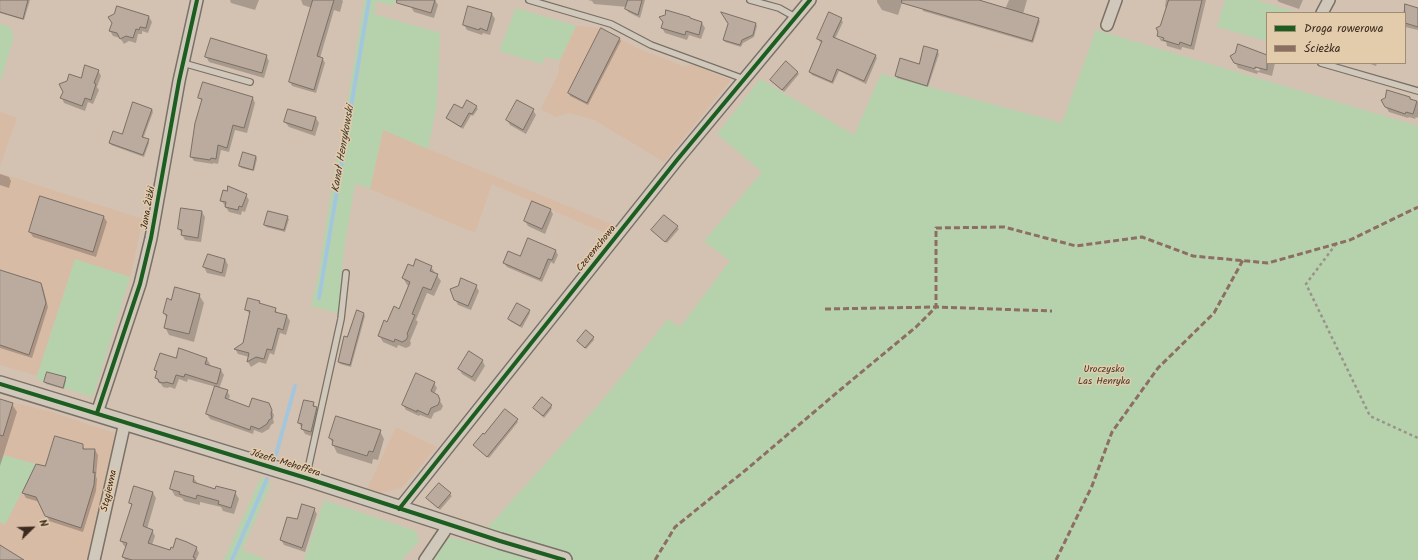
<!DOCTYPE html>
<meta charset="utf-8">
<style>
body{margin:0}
#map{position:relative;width:1418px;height:560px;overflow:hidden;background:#d3c2b2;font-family:Kalam,sans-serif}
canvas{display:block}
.legend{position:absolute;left:1266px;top:12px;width:140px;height:52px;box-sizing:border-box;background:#e3ccac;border:1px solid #a08b73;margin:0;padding:5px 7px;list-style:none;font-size:12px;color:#3b2a1e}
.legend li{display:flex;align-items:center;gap:8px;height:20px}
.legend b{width:20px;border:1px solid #a08b73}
.north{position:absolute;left:12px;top:508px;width:40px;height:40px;-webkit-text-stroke:3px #e3ccac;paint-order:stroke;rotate:67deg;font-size:11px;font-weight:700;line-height:16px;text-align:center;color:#3b2a1e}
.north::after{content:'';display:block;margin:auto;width:14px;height:18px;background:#3b2a1e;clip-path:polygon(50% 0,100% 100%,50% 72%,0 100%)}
</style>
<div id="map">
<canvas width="1418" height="560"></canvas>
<ul class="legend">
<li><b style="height:5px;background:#1b5e20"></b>Droga rowerowa</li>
<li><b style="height:5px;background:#8d6e63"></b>Ścieżka</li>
</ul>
<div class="north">N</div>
</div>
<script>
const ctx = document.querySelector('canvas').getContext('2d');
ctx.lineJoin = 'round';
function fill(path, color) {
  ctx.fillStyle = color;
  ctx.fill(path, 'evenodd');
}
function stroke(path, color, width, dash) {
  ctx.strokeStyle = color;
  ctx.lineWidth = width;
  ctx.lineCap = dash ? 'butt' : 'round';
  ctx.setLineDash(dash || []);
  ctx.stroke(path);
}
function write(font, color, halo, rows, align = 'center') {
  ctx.font = font + ' Kalam,sans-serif';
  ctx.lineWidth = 3;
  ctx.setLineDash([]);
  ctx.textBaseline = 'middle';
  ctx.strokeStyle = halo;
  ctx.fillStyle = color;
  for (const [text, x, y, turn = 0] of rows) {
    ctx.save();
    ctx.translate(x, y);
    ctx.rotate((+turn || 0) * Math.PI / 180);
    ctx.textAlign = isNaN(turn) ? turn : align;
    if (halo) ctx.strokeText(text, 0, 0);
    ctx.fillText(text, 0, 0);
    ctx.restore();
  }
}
const built = new Path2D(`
 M576 26 601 28 637 48 683 66 694 65 731 80 664 162 594 120 570 113 555 117 541 109 558 74 560 60Z
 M0 112 17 118 0 166Z
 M383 130 428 149 614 225 607 234 492 184 475 233 370 189Z
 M0 173 143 219 130 277 75 259 37 376 0 365Z
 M0 399 52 412 114 433 115 454 96 534 89 557 86 560H0Z
 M396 427 437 447 402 488 380 493 367 489Z`);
const green = new Path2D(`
 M364 0H395L394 6 376 1 374 14 440 33 437 104 428 149 383 130 370 189 359 184H355L344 249 338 313 311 306 318 277 333 179 345 118Z
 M1225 0H1256L1298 13H1267V41L1217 27Z
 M516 8 576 26 560 60 545 57 542 64 499 51Z
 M0 24 10 27 13 34V40L0 83Z
 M1096 30 1418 126V560H432L450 537 491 548 488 527 601 402 668 319 680 327 730 261 704 241 762 172 717 134 760 79 854 135 881 74 1062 123Z
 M75 259 130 277 93 397 63 388 65 377 48 372 44 382 36 379Z
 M4 455 36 464 5 525 0 522V463Z
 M261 477 271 484 242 550 267 560H224Z
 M324 500 416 531 419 541 402 560H304Z`);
const shadow = new Path2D(`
 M0 0H30L24 20 0 13Z
 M230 0H259L255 10 231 3Z
 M301 0H342L343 1 340 12 334 10 320 58 323 59 325 63 316 93 292 86 290 82 312 8 303 5Z
 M413 0H435L438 5 434 18 414 12 411 7Z
 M588 0H645L640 18 628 12 627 7 594 4 592 1Z
 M877 0H906L902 3 898 15 882 10 877 2Z
 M924 0H976L1005 9 1009 0H1027L1023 14 1038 19 1040 21 1033 43 923 11 922 8Z
 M1166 0H1206L1194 50 1182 47 1181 50 1167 46 1166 42 1161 41 1158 36 1160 38 1169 40 1161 27 1167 10 1165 6Z
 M1277 0H1303L1299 9 1279 2Z
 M1405 6 1418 10V30L1405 27V13H1403Z
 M492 14 495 19 490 35 483 33 482 35 467 30 464 25Z
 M115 15 149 17 152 22 148 33 142 31V34H138L136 43 129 41 124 44 120 38 113 36 110 31Z
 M661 18 691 19 702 23 705 28 701 39 689 35 687 40 665 33 662 28 663 23Z
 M841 19 843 22 835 39 875 55 877 58 866 84 839 71 833 84 812 75 810 72 822 43 820 42 818 39Z
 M756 24 757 26 754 37 743 43 741 47 725 42 724 40Z
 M619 38 621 41 588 105 570 96 569 93Z
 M937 51 939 54 928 87 897 78 896 75 920 65Z
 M266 55 269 61 264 78 209 62 206 56Z
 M1267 56V63H1275L1272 76 1258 72 1257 74 1238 68 1236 64 1259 71 1260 69 1235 62Z
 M1368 63H1377L1376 66Z
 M98 70 101 76 97 87 99 90 93 104 88 102 85 111 64 103 62 98 64 92 81 79Z
 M797 72 799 74 784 92 773 82Z
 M200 98H253L255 103 247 133 235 130 229 152 221 150 218 164 213 163V164L194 161 191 156 202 102Z
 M1410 98 1411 100 1418 102V118L1416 117 1415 119 1409 117 1408 118 1389 112 1382 101Z
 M517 101 533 110 536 115 526 134 510 125 507 120Z
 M476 107 478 109 473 116 471 115 463 129 449 120 447 118 462 110Z
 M152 109 153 112 143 139 148 140 149 143 144 157 111 145 110 142 122 136Z
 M316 118 319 123 315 136 289 127 285 122Z
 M256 156 257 159 254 171 241 168 240 166Z
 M0 174 9 177 11 181 9 188 0 185Z
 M228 192 246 195 249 200 245 212 242 211 241 215 229 212 221 200Z
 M550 209 553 214 545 234 528 226 525 221Z
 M202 212 205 217 201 242 185 240 179 229Z
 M104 217 107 222 96 257 33 237 30 232Z
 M287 217 289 219 285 232 266 227 265 225Z
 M677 227 679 229 667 243 654 232Z
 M556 251 558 255 554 264 551 262 542 282 507 267 504 263 521 257Z
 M208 255 225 259 228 265 225 277 207 273 204 267Z
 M413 267H431L441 281 434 296 427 293 416 320 418 322 410 341 411 343 410 346 406 348 398 345 397 348 383 342 379 335 399 310 409 286 407 285 403 278Z
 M0 271 41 284 43 288 48 307 32 358 0 348Z
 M476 286 479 291 471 310 458 305 455 299Z
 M199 295 204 303 194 342 169 335 165 327 167 319 164 313 172 301Z
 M259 302 261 305 275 309 278 314 287 316 290 321 286 335 280 333 274 355 270 353 266 364 259 362 251 367 248 362 249 357 238 354 235 349 244 343 251 315 246 310Z
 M529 311 530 313 522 328 510 321 509 319Z
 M363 313 365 316 351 367 340 364 339 361 347 339Z
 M593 337 594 340 586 349 578 341Z
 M207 359 210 364 209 367 221 370 224 375 219 389 227 391 230 396 228 400 250 408 271 409 274 415 273 419 274 423 271 425 269 429 262 433 254 430 253 434 210 419 207 414 216 387 188 379 187 382 179 379 175 389 170 387 167 388 163 387 161 384 159 383 156 378 157 374 155 370 176 360Z
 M482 360 485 366 475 382 462 374 459 369Z
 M65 378 66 380 64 389 46 384 45 382Z
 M434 383 437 388 434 394 437 396 443 406 441 410 434 413 431 419 420 415 419 416 406 410 403 405Z
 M0 400 12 404 17 412 0 466Z
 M313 403 319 413 314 437 305 434 299 423Z
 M551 406 552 408 544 418 534 408Z
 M517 420 518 422 489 458 476 447 485 435Z
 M380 431 384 439 378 460 373 459 372 464 337 453 330 438Z
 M82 445 85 450H95L98 455 96 476 97 479 96 491 83 532 49 521 40 502 26 498 23 493 46 468Z
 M193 477 198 484 216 490 235 492 239 499 234 514 223 511 221 507 200 502V505L184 501 182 498 175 496 171 489Z
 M439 484 452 496 440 510 427 498Z
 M153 493 156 498 147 529 152 530 155 536 152 545 170 551 173 549 196 547 199 553 196 560H125L123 557 126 547 124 546 121 541 132 506 130 503Z
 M314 509 317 514 305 552 284 545 281 540 298 520Z`);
const stream = new Path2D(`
 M319 298 369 0
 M275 458 295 386
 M232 560 267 479`);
const building = new Path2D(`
 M0 0H28L23 19 0 12Z
 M313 0H334L317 56 323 58 314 90 289 82Z
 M397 0H435L431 13 397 3Z
 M628 0H642L638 15 625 9Z
 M902 0H979L1039 18 1032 41 902 3Z
 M1169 0H1202L1191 46 1180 42 1179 45 1163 40 1164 38 1157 36 1158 32 1156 28 1160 26Z
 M1405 4 1418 8V27L1405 23Z
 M117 6 149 16 146 28 140 27 139 30 136 29 133 38 126 36 120 39 117 33 109 31 112 23 108 17 114 14Z
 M468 6 492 13 487 31 480 28 479 30 463 25Z
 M666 10 690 17V18L702 22 699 35 686 31 685 35 661 28 663 22 659 17 665 15Z
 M721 12 756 23 753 35 742 40 740 45 723 40 728 24Z
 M829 12 842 18 833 37 876 55 864 81 837 69 832 82 809 72 822 41 817 39Z
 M601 28 620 38 587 103 568 93Z
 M211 38 267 55 262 73 205 57Z
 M1238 44 1267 55V70L1255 67V69L1234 63 1230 56 1235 53Z
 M924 46 938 50 927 86 895 76 900 58 919 64Z
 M786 61 798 72 782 90 770 80Z
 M85 65 99 70 94 83 96 84 91 100 85 98 82 106 60 98 63 92 59 84 67 81 69 74 81 78Z
 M203 82 253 97 244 128 233 125 227 148 218 145 216 159 211 158 210 160 190 157 195 123 202 99 198 98Z
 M1387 90 1410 97V99L1417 101 1413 114 1406 112 1405 114 1385 107 1381 100 1385 98Z
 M467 100 477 106 472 114 469 113 461 127 446 118 454 104 462 108Z
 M517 100 534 109 523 130 506 120Z
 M133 102 152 109 142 137 149 139 143 155 109 143 113 131 122 134Z
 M288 109 316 117 312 131 284 122Z
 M243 152 256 156 253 170 239 166Z
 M228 186 247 194 242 207 239 206 238 210 225 207 226 202 220 201 223 190 227 191Z
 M40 196 104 216 93 252 29 232Z
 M532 201 551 209 542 229 524 221Z
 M181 208 202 211 198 238 181 235 182 230 178 229Z
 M268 211 288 216 284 230 264 225Z
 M664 215 678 226 665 242 651 230Z
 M528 238 556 250 552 260 548 259 540 279 503 263 508 251 520 256Z
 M208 254 225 259 222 273 203 267Z
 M416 259 432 266 430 271 438 274 431 290 423 287 412 314 415 315 407 334 408 336 406 340 402 342 395 339 394 342 378 336 384 320 387 322 394 306 399 309 410 282 402 278 408 264 413 266Z
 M0 270 41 283 46 303 29 355 0 345Z
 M461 278 477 285 468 306 454 300 450 289 458 286Z
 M175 287 200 294 189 334 164 328 167 315 163 313 167 298 171 300Z
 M248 298 260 301 259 303 276 308 275 312 287 315 283 330 278 328 272 350 267 349 264 359 256 357 247 362 249 353 234 349 243 343 250 311 245 310Z
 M517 303 530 310 520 326 508 319Z
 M357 310 364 313 350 365 338 362 344 336 347 337Z
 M586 330 594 337 585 348 577 341Z
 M179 348 207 358 205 364 221 369 217 384 185 374 184 377 176 375 173 384 166 382 164 383 159 382 158 379 155 378 157 371 154 370 160 353 176 358Z
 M469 351 483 360 472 377 458 369Z
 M47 372 66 377 63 388 44 382Z
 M416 373 435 382 431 391 438 395 440 400 438 405 431 408 428 415 417 410V412L402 405Z
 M215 386 228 390 225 398 249 407 252 398 269 403 272 410 271 414 272 418 269 420 267 424 259 429 251 426 250 430 206 414Z
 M542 397 552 405 543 416 533 408Z
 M0 399 13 403 3 436 0 435Z
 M304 400 314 402 313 406 317 407 311 432 301 429 302 424 298 423Z
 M505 409 518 419 487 457 473 445 483 433 484 434Z
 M336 416 381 430 373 452 369 451 367 456 332 445 333 440 329 438Z
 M55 436 83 444V449H95L93 473 95 472 94 485 81 528 45 516 36 497 22 493 36 464 45 466Z
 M175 471 194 476 193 482 215 489 216 486 236 491 231 508 218 504 219 501 197 495 196 499 179 494 180 492 170 489Z
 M439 483 451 493 438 508 426 498Z
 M134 486 153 492 143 526 153 530 148 543 170 550 171 547 173 548 176 538 187 542 197 547 193 557 195 558V560H132L122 557 127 543 120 541 132 504 129 503Z
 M302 504 315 508 302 548 280 540 287 517 297 519Z
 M0 545 24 560H0Z`);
const path = new Path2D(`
 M1336 244 1306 284 1370 416 1418 438`);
const lane = new Path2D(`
 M529 0 611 24 651 45 744 79
 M750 0 779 8 795 17
 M183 63 250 82
 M1321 63 1418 91
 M306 478 341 319 346 273`);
const street = new Path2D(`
 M1322 13 1329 0
 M1107 25 1116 0
 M97 413 140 284 151 238 179 81 197 0
 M399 509 677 160 810 0
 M94 560 125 422
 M425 560 444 532 447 525`);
const secondary = new Path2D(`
 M0 384 306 478 500 541 564 560`);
const quiet = new Path2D(`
 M825 309 936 307 1052 311
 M655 560 675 527 747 469 840 390 916 327 936 307V228L1004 227 1076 246 1142 237 1193 256 1268 263 1350 240 1418 207
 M1056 560 1092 486 1112 432 1158 368 1214 313 1243 260`);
const cycleway = new Path2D(`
 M0 384 306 478 500 541 564 560
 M97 413 140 284 151 238 179 81 197 0
 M399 509 677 160 810 0`);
const streetNames = [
 ["Jana Żiżki",149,208,-80],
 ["Czeremchowa",597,249,-51],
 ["Józefa Mehoffera",285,464,17],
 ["Stągiewna",110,491,-77]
];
const parkNames = [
 ["Uroczysko",1104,370],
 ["Las Henryka",1104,382]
];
const waterNames = [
 ["Kanał Henrykowski",344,149,-80]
];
fill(built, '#d7bba5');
fill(green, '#b6d2ad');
fill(shadow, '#0003');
stroke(stream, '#a4c6dc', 4);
fill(building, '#bbaa9e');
stroke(building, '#7a7066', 1);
stroke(lane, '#7a7066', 8);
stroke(street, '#7a7066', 14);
stroke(secondary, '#7a7066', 18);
stroke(path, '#9b9289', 2.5, [3, 3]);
stroke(lane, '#d1c8bc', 5.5);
stroke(street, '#d1c8bc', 11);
stroke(secondary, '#d1c8bc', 15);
stroke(quiet, '#8d6e63', 3, [6, 3]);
stroke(cycleway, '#1b5e20', 4);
write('10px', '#3b2a1e', '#e3ccac', streetNames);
write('10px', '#453c2c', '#e3ccac', parkNames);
write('italic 11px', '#443a33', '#e3ccac', waterNames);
</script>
